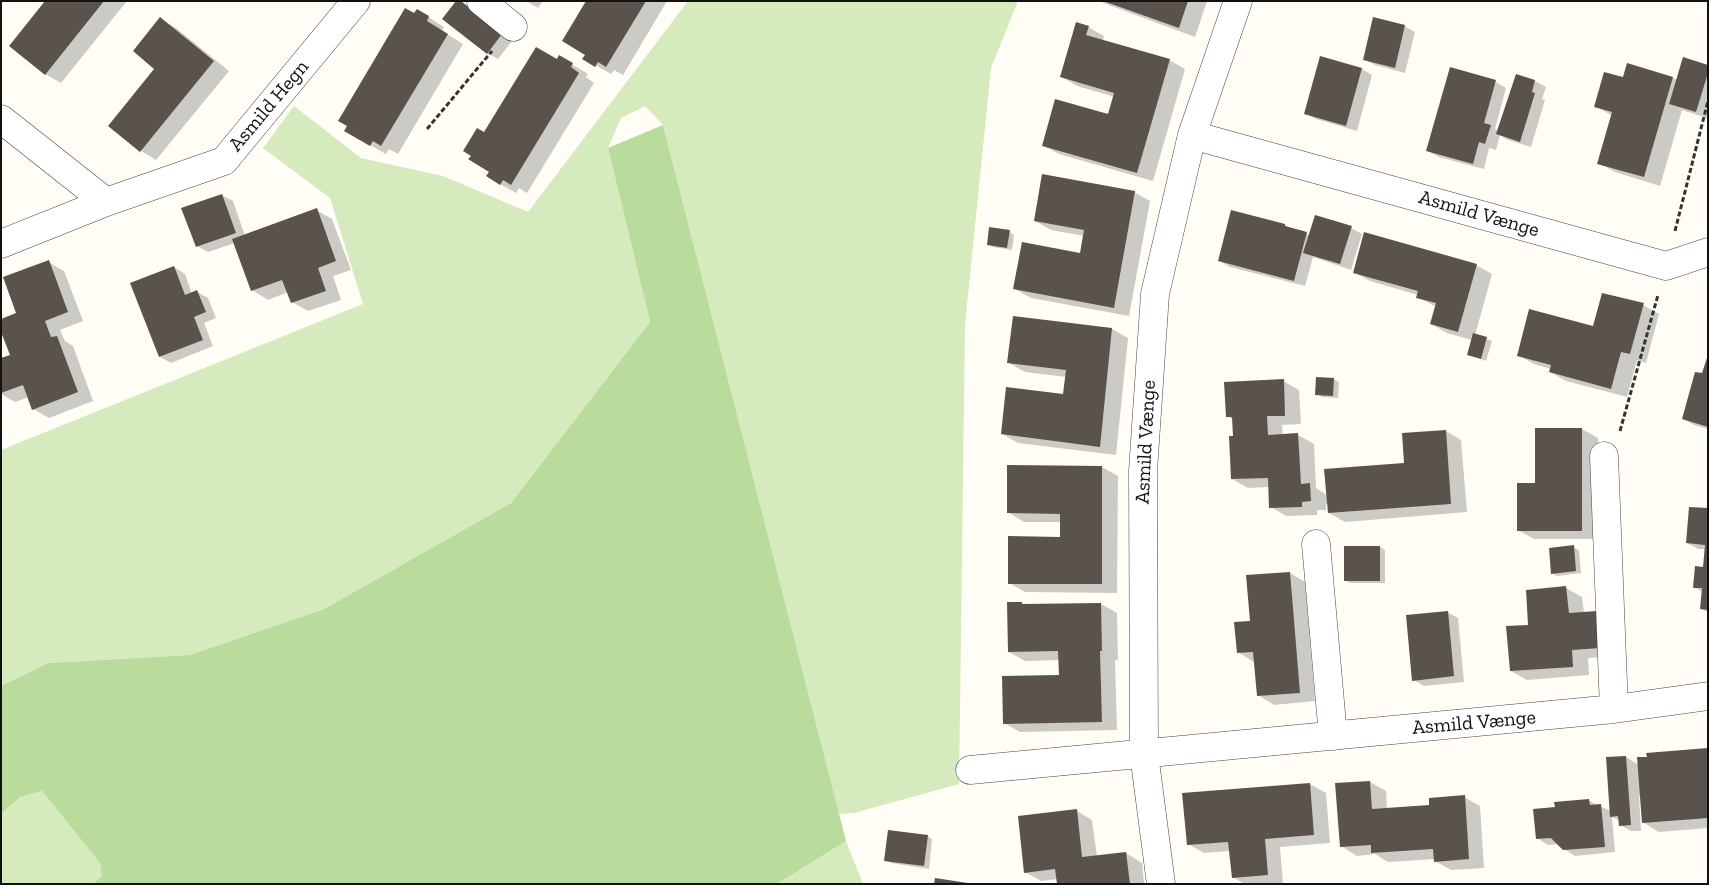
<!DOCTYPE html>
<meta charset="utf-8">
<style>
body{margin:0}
#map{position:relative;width:1709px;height:885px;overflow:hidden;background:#fffdf5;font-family:"Zilla Slab",serif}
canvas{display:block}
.frame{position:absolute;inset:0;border:2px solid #111;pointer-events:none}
</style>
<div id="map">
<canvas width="1709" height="885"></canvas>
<div class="frame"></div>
</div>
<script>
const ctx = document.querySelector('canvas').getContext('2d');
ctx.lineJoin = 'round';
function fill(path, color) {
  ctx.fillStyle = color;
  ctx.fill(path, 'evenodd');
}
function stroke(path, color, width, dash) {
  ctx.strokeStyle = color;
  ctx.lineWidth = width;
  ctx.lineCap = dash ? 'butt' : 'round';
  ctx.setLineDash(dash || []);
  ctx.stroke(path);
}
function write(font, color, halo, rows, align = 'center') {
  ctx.font = font + ' "Zilla Slab",serif';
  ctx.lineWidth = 5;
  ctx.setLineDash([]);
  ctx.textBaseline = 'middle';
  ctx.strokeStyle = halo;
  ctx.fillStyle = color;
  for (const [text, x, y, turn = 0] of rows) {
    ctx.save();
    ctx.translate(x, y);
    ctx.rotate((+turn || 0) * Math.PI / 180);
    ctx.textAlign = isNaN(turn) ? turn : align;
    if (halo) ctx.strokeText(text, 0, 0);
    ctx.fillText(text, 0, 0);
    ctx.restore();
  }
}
const green = new Path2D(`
 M688 1H1018L991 68 965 325 959 784 854 813 839 814 663 125 645 106 621 118 608 148 650 322 511 503 324 609 190 655 48 663 1 686V450L363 304 330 198 263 148 294 106 361 158 443 176 528 212Z
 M42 791 100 863 103 876 93 884H1V814L20 797Z
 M846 841 863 884H777Z`);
const forest = new Path2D(`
 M663 125 846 841 777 884H93L102 876 100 863 42 791 20 797 1 814V686L48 663 190 655 324 609 511 503 650 322 608 148Z`);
const shadow = new Path2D(`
 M47 1H127L61 83 45 74Z
 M460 1 469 7 512 41 498 59 487 53Z
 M526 1H543L538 8Z
 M587 1H667L623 75 614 70 611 74 595 65 587 54Z
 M1098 1H1207L1195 37Z
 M417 10 444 27 442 31 463 44 398 154 389 149 386 154 345 131Z
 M160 19 176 28 229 71 156 160 141 151 156 68Z
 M1404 26 1415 32 1405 73 1375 65 1364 59Z
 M1088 27 1104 36 1103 41 1169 60 1185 69 1153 181 1059 154 1043 145 1109 116 1115 97 1077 86 1062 77Z
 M560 57 588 74 586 77 594 83 527 193 519 188 516 193 500 184 490 172 485 134Z
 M1708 66 1707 118 1682 110 1660 186 1615 172 1599 163 1612 116 1596 106 1624 79 1673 78 1677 80Z
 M1362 69 1372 75 1357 131 1316 119 1305 113Z
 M1517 76 1535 81 1546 87 1542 99 1545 100 1531 147 1508 140 1500 135 1496 150 1489 148 1484 169 1439 157 1428 151 1496 82 1506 88 1495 129 1498 131Z
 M1134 192 1150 201 1129 316 1031 298 1015 289 1081 254 1084 236 1051 230 1035 221Z
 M222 195 233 201 245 236 316 210 332 219 351 270 333 276 341 300 308 311 292 302 288 292 268 300 252 290 235 243 208 252 197 246Z
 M1285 225 1292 230 1310 235 1351 228 1362 234 1351 270 1313 257 1305 286 1230 267 1220 261Z
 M1009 232 1014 235 1012 250 993 247 988 244Z
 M48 262 64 271 83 321 60 330 65 341 73 346 93 401 49 418 33 409 29 397 15 402 1 394V359L11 355 18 314Z
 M1476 265 1492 274 1475 335 1492 341 1486 361 1468 354 1472 340 1447 333 1431 324 1436 307 1418 297V295L1370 281 1354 272Z
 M174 267 185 274 192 294 197 292 208 298 216 318 204 323 213 346 171 363 160 357Z
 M1643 305 1659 314 1646 363 1637 360 1627 397 1566 381 1550 372 1551 369 1534 364 1518 355 1594 328Z
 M1014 317 1112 329 1128 338 1116 455 1018 443 1002 434 1064 396 1066 377 1025 372 1009 363Z
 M1708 358V429L1694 425 1683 419 1703 375Z
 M1333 379 1339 382 1338 398 1322 397 1317 394Z
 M1283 381 1299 390 1301 424 1282 425 1283 435H1298L1314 444 1316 488 1327 495 1406 465 1446 431 1461 440 1467 512 1345 522 1329 513 1328 504H1326V510H1317V515L1286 516 1271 507 1270 487 1248 488 1232 479 1235 438 1234 420 1227 416Z
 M1536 429H1582L1598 438V539H1534L1518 530 1536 485Z
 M1102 467 1118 476 1117 593 1025 592 1009 583 1061 538V522H1024L1008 512Z
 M1708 510V612L1701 609 1703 592 1694 587 1705 568 1706 549H1698L1687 543Z
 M1380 547 1385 550V583H1350L1345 580Z
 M1573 547 1579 550 1581 573 1557 576 1552 573Z
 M1290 573 1305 582 1315 701 1274 705 1258 695 1254 662 1238 652 1251 622Z
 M1566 588 1582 597 1584 613 1615 656 1588 658 1589 675 1527 680 1511 671 1530 626Z
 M1022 603 1026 605 1101 604 1117 613 1118 660H1115L1117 730 1020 732 1004 723 1060 676V660L1025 661 1009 652Z
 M1447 612 1458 618 1464 682 1424 686 1414 680Z
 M1708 749V828L1659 832 1644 823 1641 796H1639L1641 831H1631L1620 825V821L1612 817 1615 852 1575 856 1564 849 1559 844 1548 845 1537 838 1556 808 1589 801 1611 811 1626 757 1639 765Z
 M1370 782 1386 791 1387 809 1430 806 1464 797 1480 806 1484 868 1451 870 1435 861V859L1388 862 1375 854 1357 856 1341 846Z
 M1310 784 1326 793 1330 843 1280 847 1283 884H1244L1233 877 1230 851 1204 853 1188 844Z
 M1077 811 1092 820 1097 857 1126 853 1142 863 1144 884H1058L1057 879 1041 881 1025 872Z
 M927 836 932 839 929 869 891 863 886 860Z`);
const building = new Path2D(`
 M45 1H104L45 75 9 46Z
 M456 1H461L502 34 487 54 442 19Z
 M586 1H646L606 67 598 62 595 67 582 59 585 55 562 41Z
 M1103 1H1188L1179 28Z
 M405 8 414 13 417 9 429 16 427 21 448 34 381 146 373 141 370 146 344 131 347 126 338 121Z
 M160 17 214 61 140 152 108 126 154 69 133 51Z
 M1373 17 1405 25 1395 68 1363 60Z
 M1076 22 1089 26 1086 35 1170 59 1137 173 1042 146 1055 99 1108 114 1114 93 1060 77Z
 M536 47 557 59 559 55 573 63 571 67 579 73 511 185 503 180 500 185 486 176 489 172 468 159 471 156 463 151 477 128 484 132Z
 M1320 56 1362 68 1346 126 1304 114Z
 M1683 57 1708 65V73L1696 112 1669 104Z
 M1627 63 1673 77 1644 177 1597 164 1612 112 1594 107 1604 72 1623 77Z
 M1450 67 1496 80 1484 123 1491 125 1485 144 1479 142 1473 164 1426 151Z
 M1516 74 1535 80 1532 92 1535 93 1520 142 1496 134Z
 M1042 174 1135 191 1114 308 1013 289 1022 242 1080 253 1084 230 1034 221Z
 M222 194 236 233 196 247 181 208Z
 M317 208 336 261 318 268 326 291 291 303 282 280 251 291 232 239Z
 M1231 210 1285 224V226L1307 232 1294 281 1218 261Z
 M1315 215 1352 226 1340 264 1303 253Z
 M989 227 1010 230 1007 248 987 245Z
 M1364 232 1477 264 1458 332 1430 324 1436 303 1416 298 1418 291 1353 273Z
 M49 260 68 312 45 321 51 337 57 336 78 392 32 410 23 385 1 393V358L10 355 1 332V319L16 313 3 277Z
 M174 266 185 295 197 290 206 312 194 317 203 340 159 357 130 283Z
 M1602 293 1644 303 1630 354 1621 352 1611 389 1549 372 1551 365 1517 356 1529 309 1593 326Z
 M1013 316 1112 328 1100 447 1001 434 1006 387 1063 394 1066 370 1007 363Z
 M1473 333 1487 337 1481 359 1467 355Z
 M1708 355V427L1682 419 1695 372 1702 373Z
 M1316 377 1334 378 1333 396 1315 395Z
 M1284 379 1285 416H1267L1268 435 1298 433 1301 484 1310 483 1311 501 1302 502V507L1269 508 1268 478 1231 479 1229 436H1233L1232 417H1226L1224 382Z
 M1535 428H1582V531H1517V483H1535Z
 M1446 430 1451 504 1328 513 1324 469 1404 463 1402 433Z
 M1007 465 1102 466V584H1008V536L1060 537V514L1007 513Z
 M1689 507 1708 508V610L1700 609 1702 588H1693L1695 566 1703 567 1705 545 1686 543Z
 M1574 545 1576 571 1551 574 1549 548Z
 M1344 546H1380V581H1344Z
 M1290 572 1300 693 1257 696 1253 652 1237 653 1234 622 1250 621 1246 575Z
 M1566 586 1569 613 1597 611 1600 648 1572 650 1573 667 1510 671 1506 626 1528 625 1526 590Z
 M1007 602H1022V604L1101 603 1102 651H1100L1102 722 1003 724 1002 676 1059 675 1058 651 1008 652Z
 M1448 611 1454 676 1412 681 1406 615Z
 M1708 748V818L1642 823 1637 757H1647L1646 753Z
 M1626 756 1631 825 1619 826 1618 816 1610 817 1606 757Z
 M1370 781 1372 809 1429 805V798L1465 795 1469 859 1434 862 1433 849 1371 853V845L1340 847 1335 783Z
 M1310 783 1314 835 1265 839 1268 875 1232 878 1228 842 1187 845 1182 793Z
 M1589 799 1590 805 1601 804 1605 847 1563 850 1551 838 1536 839 1533 809 1555 807 1554 802Z
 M1077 809 1082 857 1126 852 1130 884H1057L1055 869 1024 873 1018 816Z
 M888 830 928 835 924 866 884 861Z
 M935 878 968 883V884H934Z`);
const path = new Path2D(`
 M427 129 492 51
 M1675 231 1708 101
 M1620 431 1658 295`);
const minor = new Path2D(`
 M481 1 513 27
 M1 119 106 202
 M1192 135 1666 266 1708 252
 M1 244 106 202 224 161 356 1
 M1604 456 1614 709
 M1316 544 1333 736
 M970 770 1614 709 1708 696
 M1161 884 1144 754 1143 471 1155 294 1192 135 1238 1`);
const streetNames = [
 ["Asmild Hegn",269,106,-50],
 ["Asmild Vænge",1479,214,16],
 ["Asmild Vænge",1146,442,-87],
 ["Asmild Vænge",1474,723,-5]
];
fill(green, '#d5ebbd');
fill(forest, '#b9dc9c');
fill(shadow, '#0003');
fill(building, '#5a524d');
stroke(minor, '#444', 29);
stroke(path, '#333', 3, [5, 2.5]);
stroke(minor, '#fff', 28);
write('20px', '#111', '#fff', streetNames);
</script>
